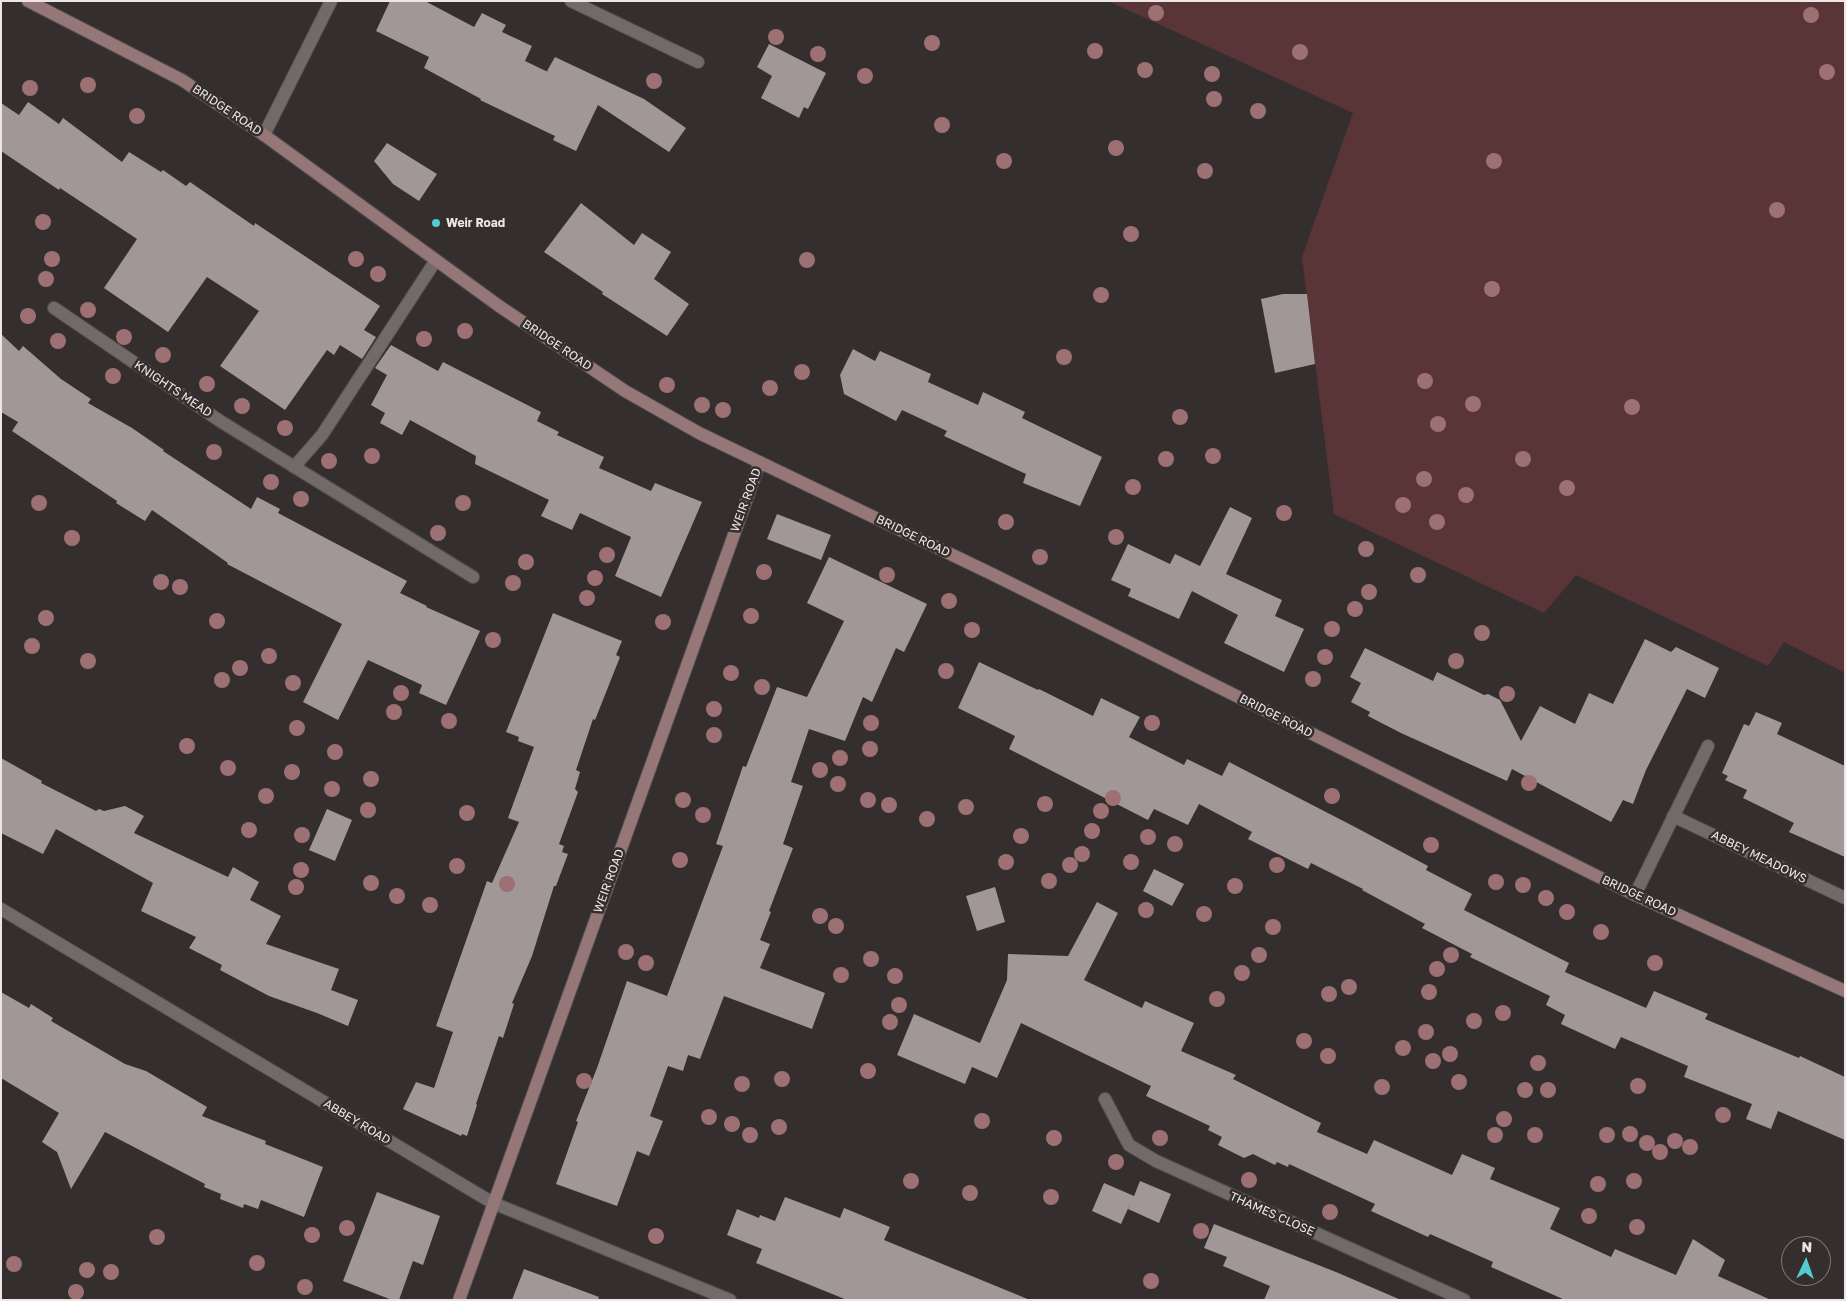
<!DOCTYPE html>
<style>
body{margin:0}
#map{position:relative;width:1846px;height:1301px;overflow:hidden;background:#352e2e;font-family:"Golos Text",sans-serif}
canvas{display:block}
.frame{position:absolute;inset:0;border:2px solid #ece6e6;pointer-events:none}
.north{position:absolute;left:1781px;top:1236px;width:50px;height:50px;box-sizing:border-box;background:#352e2e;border:1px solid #7e7878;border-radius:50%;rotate:3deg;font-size:14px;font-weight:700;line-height:20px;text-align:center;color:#ece6e6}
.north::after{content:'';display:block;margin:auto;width:18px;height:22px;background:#52cdcf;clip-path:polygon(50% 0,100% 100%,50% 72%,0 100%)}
</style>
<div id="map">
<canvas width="1846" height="1301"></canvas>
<div class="frame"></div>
<div class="north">N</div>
</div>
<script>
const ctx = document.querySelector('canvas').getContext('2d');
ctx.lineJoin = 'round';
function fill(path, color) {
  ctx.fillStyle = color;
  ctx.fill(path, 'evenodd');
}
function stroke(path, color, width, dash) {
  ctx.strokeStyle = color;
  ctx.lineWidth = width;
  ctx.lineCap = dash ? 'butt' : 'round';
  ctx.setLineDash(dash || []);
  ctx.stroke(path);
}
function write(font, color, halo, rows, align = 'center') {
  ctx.font = font + ' "Golos Text",sans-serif';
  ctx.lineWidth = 5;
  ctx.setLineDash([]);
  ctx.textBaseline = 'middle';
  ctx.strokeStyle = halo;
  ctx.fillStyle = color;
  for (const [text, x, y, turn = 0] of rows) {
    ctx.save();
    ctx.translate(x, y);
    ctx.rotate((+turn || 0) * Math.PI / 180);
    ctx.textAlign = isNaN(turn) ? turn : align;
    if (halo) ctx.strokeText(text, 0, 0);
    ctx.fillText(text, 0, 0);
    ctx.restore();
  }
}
const green = new Path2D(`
 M1108 1H1845V673L1784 642 1768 666 1576 575 1544 613 1334 514 1302 257 1353 113Z`);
const building = new Path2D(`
 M390 1H425L474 27 482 13 506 25 502 32 532 46 525 61 548 72 547 71 555 57 644 99 686 128 669 152 598 105 576 151 553 140 555 136 480 100 481 99 424 68 429 57 376 31Z
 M769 44 826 73 808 109 804 107 799 118 761 98 772 76 757 67Z
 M28 102 59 124 63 118 122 162 129 152 161 172 163 170 186 186 190 182 254 226 255 223 380 306 364 330 376 337 362 359 340 345 334 355 327 350 285 410 220 366 259 311 207 277 168 332 104 288 137 239 60 188 59 190 1 151V103L19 115Z
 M387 143 437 174 419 201 393 184 374 161Z
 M581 203 634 245 642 233 671 252 654 279 689 304 667 336 602 294 603 292 544 252Z
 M1283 294H1307L1315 364 1275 373 1261 299Z
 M1 334 19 351 23 346 61 379 91 399 88 403 132 428 164 450 163 451 251 509 257 497 280 509 278 513 407 581 400 593 427 606 426 607 480 631 446 705 419 693 422 685 368 660 338 720 303 702 342 624 227 564 228 563 152 510 145 521 116 503 117 501 12 431 18 422 1 412Z
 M391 345 438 371 443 362 541 412 537 421 559 432 557 435 604 457 599 468 651 491 655 483 702 502 661 597 615 576 631 537 580 513 572 530 541 516 549 500 475 464 476 456 410 420 402 435 380 423 385 413 371 405 387 375 375 368Z
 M853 349 875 361 880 351 931 374 928 382 978 405 983 392 1025 412 1022 418 1102 457 1080 506 1023 483 1026 474 944 436 947 431 902 410 896 421 844 394 840 375Z
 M1230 507 1252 518 1226 574 1282 600 1275 616 1304 629 1284 672 1224 643 1238 615 1192 591 1179 619 1128 596 1131 589 1111 580 1128 544 1170 564 1175 554 1200 566Z
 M777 514 831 535 821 560 767 539Z
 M829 557 927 604 904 652 896 648 872 702 863 697 845 741 809 729 791 782 803 786 783 844 793 848 769 911 771 912 760 940 770 944 760 968 825 993 812 1029 724 996 700 1059 688 1055 683 1071 668 1066 650 1116 663 1121 649 1156 637 1151 617 1206 556 1184 578 1122 576 1121 597 1068 627 981 667 996 723 846 716 844 743 766 746 767 777 687 807 697 844 621 807 603Z
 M553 613 622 641 616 655 620 657 595 720 593 719 576 770 580 772 575 789 578 792 559 844 564 846 562 852 568 854 556 886H554L532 956 512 1003 514 1004 503 1038 499 1036 476 1104 477 1105 467 1136 462 1134 461 1136 403 1109 416 1082 434 1088 453 1032 436 1026 487 881 492 883 519 822 508 818 534 747 518 741 519 737 506 732Z
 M1645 639 1671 652 1676 647 1719 668 1705 698 1687 689 1646 770 1633 804 1623 800 1611 822 1512 769 1507 781 1401 733 1368 716 1370 712 1351 702 1361 683 1350 677 1365 648 1433 681 1437 672 1484 695 1488 694 1500 700 1521 741 1540 706 1575 724 1589 693 1613 704Z
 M979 662 1038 690 1039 689 1093 716 1101 698 1140 717 1129 737 1184 765 1187 759 1222 776 1229 762 1355 827 1428 866 1426 870 1472 894 1464 910 1569 963 1565 972 1646 1008 1654 991 1708 1014 1705 1019 1799 1058 1800 1056 1845 1077V1140L1778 1111 1771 1129 1746 1119 1752 1104 1684 1077 1688 1066 1621 1037 1615 1049 1561 1024 1565 1015 1546 1005 1550 996 1470 957 1472 954 1422 928 1425 924 1362 890 1363 889 1311 863 1308 869 1248 839 1252 832 1199 804 1188 825 1154 809 1148 820 1009 749 1015 736 958 708Z
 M1756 712 1782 723 1777 734 1845 766V857L1789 832 1794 823 1743 798 1747 790 1725 780 1728 776 1722 773 1744 724 1749 726Z
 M1 758 42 781 41 783 96 811 99 809 104 811 125 806 144 816 134 833 228 877 233 867 259 882 250 900 281 916 266 944 339 969 331 990 358 1000 348 1026 317 1013 269 996 220 970 222 965 189 948 196 937 141 911 153 883 56 829 43 854 1 833Z
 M327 809 352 820 335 861 309 850Z
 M1154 869 1184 884 1172 906 1143 891Z
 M995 887 1005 922 977 931 966 896Z
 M1097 902 1118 913 1084 980 1142 1008 1145 1001 1194 1023 1181 1051 1236 1075 1233 1079 1321 1123 1317 1132 1367 1154 1374 1140 1452 1175 1462 1154 1495 1168 1490 1179 1560 1208 1550 1229 1611 1257 1615 1249 1676 1275 1693 1239 1725 1260 1718 1276 1771 1300H1565L1491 1267 1493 1262 1430 1234 1428 1237 1371 1211 1375 1204 1289 1164 1288 1167 1277 1162 1275 1165 1253 1154 1244 1158 1218 1145 1222 1137 1208 1130 1210 1126 1146 1096 1151 1086 1021 1023 997 1078 972 1067 965 1084 897 1055 914 1014 980 1043 1007 980 1008 954 1068 956Z
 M1 992 29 1008 31 1004 53 1018 51 1021 125 1064 146 1071 207 1107 202 1116 266 1141 265 1144 323 1167 304 1217 261 1200 258 1209 244 1204 243 1208 220 1199 221 1194 204 1187 205 1184 105 1132 71 1189 57 1152 42 1142 59 1113 1 1078Z
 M1140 1181 1171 1194 1159 1223 1128 1209 1131 1202 1121 1224 1092 1211 1104 1183 1134 1196Z
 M377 1192 440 1216 423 1265 413 1261 399 1300H392L343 1281Z
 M785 1197 840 1218 844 1208 890 1227 884 1240 1030 1300H847L756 1263 762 1249 727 1235 737 1209 759 1218 760 1215 775 1221Z
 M1214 1224 1336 1272 1401 1300H1264L1270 1286 1223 1266 1227 1257 1204 1248Z
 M524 1269 599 1297 598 1300H512Z`);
const street = new Path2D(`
 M571 1 698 62
 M264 135 331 1
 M54 308 220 421 473 577
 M294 467 322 435 436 260
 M1673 816 1845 898
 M1635 895 1708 746
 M1 909 493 1203 730 1300
 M1105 1099 1129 1145 1156 1161 1464 1300`);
const secondary = new Path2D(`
 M28 1 182 80 264 135 499 306 625 391 699 433 994 575 1635 895 1845 991
 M459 1300 760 462`);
const trees = [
 [1156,13],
 [1811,15],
 [776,37],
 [932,43],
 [1095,51],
 [1300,52],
 [818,54],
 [1145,70],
 [1827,72],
 [1212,74],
 [865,76],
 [654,81],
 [88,85],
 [30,88],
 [1214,99],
 [1258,111],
 [137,116],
 [942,125],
 [1116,148],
 [1004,161],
 [1494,161],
 [1205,171],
 [1777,210],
 [43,222],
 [1131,234],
 [52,259],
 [356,259],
 [807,260],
 [378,274],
 [46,279],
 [1492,289],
 [1101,295],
 [88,310],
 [28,316],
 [465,331],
 [124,337],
 [424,339],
 [58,341],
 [163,355],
 [1064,357],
 [802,372],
 [113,376],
 [1425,381],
 [207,384],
 [667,385],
 [770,388],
 [1473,404],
 [702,405],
 [242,406],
 [1632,407],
 [723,410],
 [1180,417],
 [1438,424],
 [285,428],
 [214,452],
 [372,456],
 [1213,456],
 [1166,459],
 [1523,459],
 [329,461],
 [1424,479],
 [271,482],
 [1133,487],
 [1567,488],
 [1466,495],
 [301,499],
 [39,503],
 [463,503],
 [1403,505],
 [1284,513],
 [1006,522],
 [1437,522],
 [438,533],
 [1116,537],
 [72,538],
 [1366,549],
 [607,555],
 [1040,557],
 [526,562],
 [764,572],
 [887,575],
 [1418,575],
 [595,578],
 [161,582],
 [513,583],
 [180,587],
 [1369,592],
 [587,598],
 [949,601],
 [1355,609],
 [751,616],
 [46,618],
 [217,621],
 [663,622],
 [1332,629],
 [972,630],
 [1482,633],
 [493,640],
 [32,646],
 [269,656],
 [1325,657],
 [88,661],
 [1456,661],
 [240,668],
 [946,671],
 [731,673],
 [1313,679],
 [222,680],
 [293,683],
 [762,687],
 [401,693],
 [1507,694],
 [714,709],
 [394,712],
 [449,721],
 [871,723],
 [1152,723],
 [297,728],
 [714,735],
 [187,746],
 [870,749],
 [335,752],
 [840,758],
 [228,768],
 [820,770],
 [292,772],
 [371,779],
 [1529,783],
 [838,784],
 [332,789],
 [266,796],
 [1332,796],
 [1113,798],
 [683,800],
 [868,800],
 [1045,804],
 [889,805],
 [966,807],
 [368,810],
 [1101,811],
 [467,813],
 [703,815],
 [927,819],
 [249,830],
 [1092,831],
 [302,835],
 [1021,836],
 [1148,837],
 [1175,844],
 [1431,845],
 [1082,854],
 [680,860],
 [1006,862],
 [1131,862],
 [1070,865],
 [1277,865],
 [457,866],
 [301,870],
 [1049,881],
 [1496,882],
 [371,883],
 [507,884],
 [1523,885],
 [1235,886],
 [296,887],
 [397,896],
 [1546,898],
 [430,905],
 [1146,910],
 [1567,912],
 [1204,914],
 [820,916],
 [836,926],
 [1273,927],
 [1601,932],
 [626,952],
 [1259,955],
 [1451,955],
 [871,959],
 [646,963],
 [1655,963],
 [1437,969],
 [1242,973],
 [841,975],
 [895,976],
 [1349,987],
 [1429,992],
 [1329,994],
 [1217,999],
 [899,1005],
 [1503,1013],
 [1474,1021],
 [890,1022],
 [1426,1032],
 [1304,1041],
 [1403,1048],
 [1450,1054],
 [1328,1056],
 [1433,1061],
 [1538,1063],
 [868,1071],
 [782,1079],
 [584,1081],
 [1459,1082],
 [742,1084],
 [1638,1086],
 [1382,1087],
 [1525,1090],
 [1548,1090],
 [1723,1115],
 [709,1117],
 [1504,1119],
 [982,1121],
 [732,1124],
 [779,1127],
 [1630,1134],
 [750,1135],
 [1495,1135],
 [1535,1135],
 [1607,1135],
 [1054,1138],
 [1160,1138],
 [1675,1141],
 [1647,1143],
 [1690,1147],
 [1660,1152],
 [1116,1162],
 [1249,1180],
 [911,1181],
 [1634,1181],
 [1598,1184],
 [970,1193],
 [1051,1197],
 [1330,1212],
 [1589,1216],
 [1637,1227],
 [347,1228],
 [1201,1231],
 [312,1235],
 [656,1236],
 [157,1237],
 [257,1263],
 [14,1264],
 [87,1270],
 [111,1272],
 [1151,1281],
 [305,1287],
 [76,1292]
];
const markers = [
 [436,223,5,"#52cdcf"]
];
const streetNames = [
 ["BRIDGE ROAD",227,110,34],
 ["BRIDGE ROAD",557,345,34],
 ["KNIGHTS MEAD",173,389,34],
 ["WEIR ROAD",746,500,-70],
 ["BRIDGE ROAD",913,536,26],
 ["BRIDGE ROAD",1276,716,27],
 ["ABBEY MEADOWS",1759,857,26],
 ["WEIR ROAD",609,881,-70],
 ["BRIDGE ROAD",1639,896,25],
 ["ABBEY ROAD",357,1122,31],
 ["THAMES CLOSE",1272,1214,24]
];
const poiNames = [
 ["Weir Road",446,223]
];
fill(green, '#593537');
fill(building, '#a19797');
stroke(street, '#534c4c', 14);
stroke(secondary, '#534c4c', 14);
stroke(street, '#726969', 12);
stroke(secondary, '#957778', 12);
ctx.fillStyle = '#9d7173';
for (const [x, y] of trees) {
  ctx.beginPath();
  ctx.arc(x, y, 8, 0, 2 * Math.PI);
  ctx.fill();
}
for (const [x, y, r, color] of markers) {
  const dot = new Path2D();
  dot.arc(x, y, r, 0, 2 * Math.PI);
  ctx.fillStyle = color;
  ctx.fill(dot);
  stroke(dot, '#352e2e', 2);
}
write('12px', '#ece6e6', '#352e2e', streetNames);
write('bold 12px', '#ece6e6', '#352e2e', poiNames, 'left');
</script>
